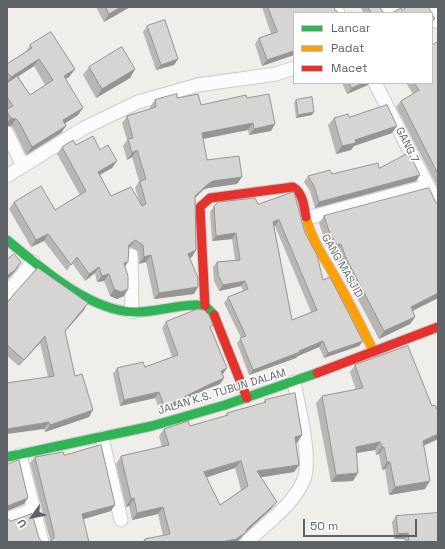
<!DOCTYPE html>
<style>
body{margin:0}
#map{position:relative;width:445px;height:549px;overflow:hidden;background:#efeeea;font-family:"Space Grotesk",sans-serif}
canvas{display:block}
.frame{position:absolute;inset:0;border:8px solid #5f6368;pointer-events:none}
.legend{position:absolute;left:293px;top:12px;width:140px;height:72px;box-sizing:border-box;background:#fff;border:1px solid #bfc1c3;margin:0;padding:5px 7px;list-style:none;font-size:12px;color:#5f6368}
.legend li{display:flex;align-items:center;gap:8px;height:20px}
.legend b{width:20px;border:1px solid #bfc1c3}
.north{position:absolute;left:12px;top:497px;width:40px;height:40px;-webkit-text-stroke:3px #fff;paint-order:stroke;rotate:237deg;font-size:11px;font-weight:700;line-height:16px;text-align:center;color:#5f6368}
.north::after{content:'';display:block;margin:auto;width:14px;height:18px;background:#5f6368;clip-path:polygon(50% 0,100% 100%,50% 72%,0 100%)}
.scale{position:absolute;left:303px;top:519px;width:114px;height:18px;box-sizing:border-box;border:2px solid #5f6368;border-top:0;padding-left:5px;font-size:12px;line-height:14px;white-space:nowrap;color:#5f6368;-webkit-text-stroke:3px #fff;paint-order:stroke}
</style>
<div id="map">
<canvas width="445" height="549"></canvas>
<div class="frame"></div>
<ul class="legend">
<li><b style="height:5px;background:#30b455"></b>Lancar</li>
<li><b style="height:5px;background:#ff9f0a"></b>Padat</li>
<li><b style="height:5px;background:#e5322d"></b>Macet</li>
</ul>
<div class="north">U</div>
<div class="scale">50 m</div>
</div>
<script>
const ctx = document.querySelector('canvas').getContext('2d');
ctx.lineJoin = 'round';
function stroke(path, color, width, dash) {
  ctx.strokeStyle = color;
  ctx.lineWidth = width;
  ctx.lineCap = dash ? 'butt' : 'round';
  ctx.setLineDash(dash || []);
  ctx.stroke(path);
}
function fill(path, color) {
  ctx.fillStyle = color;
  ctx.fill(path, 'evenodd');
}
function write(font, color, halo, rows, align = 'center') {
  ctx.font = font + ' "Space Grotesk",sans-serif';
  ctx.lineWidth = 3;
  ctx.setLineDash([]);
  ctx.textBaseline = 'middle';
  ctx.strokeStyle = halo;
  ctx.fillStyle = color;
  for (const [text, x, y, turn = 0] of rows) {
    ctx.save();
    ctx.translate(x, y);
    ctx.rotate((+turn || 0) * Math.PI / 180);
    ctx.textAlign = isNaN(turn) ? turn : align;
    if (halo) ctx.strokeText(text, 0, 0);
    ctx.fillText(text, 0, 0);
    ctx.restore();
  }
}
const street = new Path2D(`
 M335 7 338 13
 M430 7 438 22
 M384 13 394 7
 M375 83 438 206
 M7 133 23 166
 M7 176 84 128 138 102 198 85 276 74 294 68
 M307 218 428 186
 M131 255 132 312
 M7 293 33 262
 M102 438 121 520
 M20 455 42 542
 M7 519 34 509
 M247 542C266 523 294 505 304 479 312 458 298 405 294 382`);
const fast = new Path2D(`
 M7 240C40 267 88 310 133 312 154 313 175 305 196 305L205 306 214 315
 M7 457 152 426 225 405 317 373`);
const slow = new Path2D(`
 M306 217C313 245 327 261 340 286 352 307 363 330 374 352`);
const jam = new Path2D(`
 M205 306 200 207 210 198 293 187C303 193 304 206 306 217
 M214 315 247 398
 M317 373 438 327`);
const wall = new Path2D(`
 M96 7H130L104 22Z
 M262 7H334L294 13V55L262 66 255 44 259 38 271 34Z
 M360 7H380L382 11 385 13H364Z
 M147 26 178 59 174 65 156 70 143 32Z
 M438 42V188L396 107 401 101 413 94 406 83H432Z
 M30 45 75 69 69 77 66 79 78 115 65 123 66 126 61 133 26 155 14 129 11 126H7V64L25 53ZM34 66 45 85 30 95 18 76Z
 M89 67 135 69 130 78 96 98 83 75Z
 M342 83H369L368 85 347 94Z
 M177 98 201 105 247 98 271 131 249 135 248 130 203 138 207 160 237 184 208 188 203 190 195 198 196 250 192 257 190 258 194 294 154 299 146 262 139 264 138 251 130 247 128 248V262L125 267 124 296 117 299 110 296 104 281 97 282 95 273 85 281 72 263 67 271 44 241 31 247 9 209 14 202 55 210 80 195 57 154 62 147 76 145 100 150 117 161 112 168 100 175 111 196 139 200 135 188 139 181 132 157 127 160 123 146 127 140 122 123 127 116 151 109 150 107 155 100Z
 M296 100 312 115 296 118 294 103Z
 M349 117 397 126 392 133 354 146 351 150 336 154 328 125 334 118Z
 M379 168 420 175 416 181 315 208 310 191 304 182 308 176 332 174Z
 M436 203 438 204V298L413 311 415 317 410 324 379 339 340 266 335 251 332 252 325 241 319 223 324 216Z
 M258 204 305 233 323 280 363 341 359 346 324 358 319 347 298 356 296 358 249 375 237 343 241 338 224 303 228 297 243 291 241 286 219 291 214 281 213 267 217 262 235 260 232 239 212 241 210 212 214 206ZM274 226H275L311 312 292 320Z
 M7 303 84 310 65 332 75 376 89 417 45 432 44 429 48 377 40 343 19 366 7 356Z
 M166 322 211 329 227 368 222 375 224 378 220 384 204 390 182 402 180 404 160 411 155 398 120 406 113 374 117 368 145 367 172 357 162 328Z
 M355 365 438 439 424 446 425 489 389 495 385 469 382 470 379 454 376 455 375 450 356 453 353 481 331 482 316 403 322 396 356 390 350 372Z
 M265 400 302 435 297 443H296L299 465 294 472 261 477 277 502 271 509 244 534 239 540 237 542H142L145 539 163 536 158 514 132 520 129 506 126 507 116 464 121 456 162 447 159 436 164 429 190 426 225 416 227 413 263 403ZM235 468 241 490 220 505 206 477Z
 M64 455 111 511 83 519 89 542H50V540L30 463 35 457Z
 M396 516 438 542H405L404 539H394L392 522Z`);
const shadedWall = new Path2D(`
 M121 7H130L104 22 109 14Z
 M294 51V55L262 66 267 60Z
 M39 59 34 66 7 84V82L11 77Z
 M178 59 174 65 156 70 161 65Z
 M75 69 69 77 58 83 64 76Z
 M135 69 130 78 96 98 102 89Z
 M363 83H369L368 85 347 94 352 88Z
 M83 108 78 115 58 128 63 120Z
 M314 112 312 115 296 118 298 115Z
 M11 118 16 119 11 126H7V123Z
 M253 123 248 130 198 140 202 133Z
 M275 124 271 131 249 135 254 129Z
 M66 126 61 133 26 155 32 147Z
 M397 126 392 133 354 146 351 150 336 154 342 146 355 140Z
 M137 150 132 157 127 160 132 153Z
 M117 161 112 168 93 178 98 172Z
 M420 175 416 181 315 208 319 202Z
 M242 177 237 184 208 188 203 190 190 203 195 196 208 184 213 181Z
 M279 220 275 226 269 228 273 222Z
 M236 233 232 239 212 241 216 236Z
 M48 234 44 241 31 247 36 240Z
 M135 240 130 247 124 251 129 245Z
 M341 244 335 251 332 252 337 245Z
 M196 250 192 257 183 261 188 254Z
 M151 255 146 262 139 264 144 257Z
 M21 262 17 269 10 277 7 279V276Z
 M128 262 123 269 124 263Z
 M99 267 95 273 85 281 89 274Z
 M109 274 104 281 97 282 102 276Z
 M245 281 241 286 219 291 223 285Z
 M198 287 194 294 154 299 159 293Z
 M114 289H128L124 296 117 299 110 296Z
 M438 293V298L406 314 411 307Z
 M88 303 84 310 60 337 65 331Z
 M415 317 410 324 379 339 384 331Z
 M45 336 40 343 19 366 24 360Z
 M323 341 319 347 298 356 296 358 249 375 253 370Z
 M363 341 359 346 324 358 328 353Z
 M227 368 223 374 217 377 221 371Z
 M224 378 220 384 204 390 182 402 180 404 160 411 164 406 184 397 208 385Z
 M159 392 155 398 120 406 124 400Z
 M93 410 89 417 45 432 50 425Z
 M49 422 44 429 7 434V429Z
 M438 434V439L418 448 423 441Z
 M302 435 297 443 290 444 295 437Z
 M380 442 375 450 351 454 356 447Z
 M382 447H384L379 454 376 455Z
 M241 461 235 468 199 480 204 472Z
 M387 462H390L385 469 382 470Z
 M299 465 294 472 251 479 257 471Z
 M358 473 353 481 331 482 336 475Z
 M430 481 425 489 389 495 395 487Z
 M28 498 24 504 7 511V506H8Z
 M134 498 129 506 126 507 131 499Z
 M277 502 271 509 244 534 239 540 237 542H221L247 529Z
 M115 505 111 511 77 521 82 514Z
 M163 507 158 514 132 520 137 513Z
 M408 533 404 539H394L398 534Z`);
const building = new Path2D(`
 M106 7H121L109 14Z
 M268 7H334L335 10 339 13H294V51L267 60 259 38 277 32Z
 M368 7H380L382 11 385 13H372Z
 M407 7H428L432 13H392L401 8 402 10Z
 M432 14 435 19 432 21Z
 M165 20 178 59 161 65 147 26Z
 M51 32 75 69 64 76 83 108 63 120 66 126 32 147 19 122 16 119 11 118 7 112V109L13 106 7 97V83L17 76 30 95 53 80 39 59 11 77 7 72V64L32 48 30 45Z
 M438 42V174L401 101 419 90 414 83H432V45Z
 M122 47 135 69 102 89 89 67Z
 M349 83H363L352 88Z
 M177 94V98L198 94 201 105 246 95 247 98 269 94 275 124 254 129 253 123 202 133 207 160 239 156 242 177 213 181 208 184 195 196 196 250 188 254 198 278V287L159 293 151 255 144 257 143 245 135 240 129 245 128 262 124 263 128 276V289L121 292 114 289 109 274 102 276 99 267 89 274 77 257 71 265 48 234 36 240 14 202 41 186 55 210 86 191 62 147 73 140 76 145 93 136 100 150 108 145 117 161 98 172 111 196 131 187 142 206 146 204 140 181 146 179 137 150 132 153 128 139 133 138 127 116 156 107 155 100Z
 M312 97 314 112 298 115 296 100Z
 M387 105 397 126 355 140 356 143 342 146 334 118 348 114 349 117Z
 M409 153 420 175 319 202 314 186 308 176 330 170 332 174 378 163 379 168Z
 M429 188 436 203 438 204V293L411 307 415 317 384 331 346 258 341 244 337 245 330 234 324 216Z
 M294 192 305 233 317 255 323 280 330 277 363 341 328 353 323 341 299 351 300 352 253 370 240 338 246 336 228 297 248 289 245 281 223 285 218 275 217 262 240 260 236 233 216 236 214 206 218 202 255 198 258 204ZM279 220 317 310 292 320 273 222Z
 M14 254 21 262 15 270 7 276V260Z
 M38 268 88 303 65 331 75 376 82 374 93 410 50 425 49 422 7 429V383L54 376 45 336 24 360 7 345V303L14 294Z
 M198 309 204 310 209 315 213 325 210 327 227 368 221 371 224 378 208 385 184 397V399L164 406 159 392 124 400 117 368 143 362 145 367 178 355 166 322Z
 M408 346 432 406 435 405 438 411V434L423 441 430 481 395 487 390 462H387L384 447H382L380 442 356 447 358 473 336 475 322 396 363 388 355 365Z
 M295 393 302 435 295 437 299 465 257 471 277 502 247 529 245 533 236 539 221 542H145V539L170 534 163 507 137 513 134 498 131 499 121 456 169 445 164 429 188 421 190 426 228 415 227 413 266 402 265 400ZM241 461 248 486 220 505 204 472Z
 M101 445 115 505 82 514 89 542H60V541L57 542H50L54 538V534L35 457 63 452 64 455Z
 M19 460 28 498 7 506V465Z
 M438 513V542H409L408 533 398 534 396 516Z
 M32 514 39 538 42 542H7V518L10 521Z`);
const streetNames = [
 ["GANG 7",407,145,63],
 ["GANG MASJID",342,266,60],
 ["JALAN K.S. TUBUN DALAM",222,392,-17]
];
stroke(street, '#cbcccc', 15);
stroke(fast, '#cacacb', 11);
stroke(slow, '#cacacb', 11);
stroke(jam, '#cacacb', 11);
stroke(street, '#fdfcfc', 13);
stroke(fast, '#30b455', 9);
stroke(slow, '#ff9f0a', 9);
stroke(jam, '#e5322d', 9);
fill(wall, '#b8b7b5');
fill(shadedWall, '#969594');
fill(building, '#d6d5d3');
stroke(building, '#969594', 1);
write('11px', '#5f6368', '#fff', streetNames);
</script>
